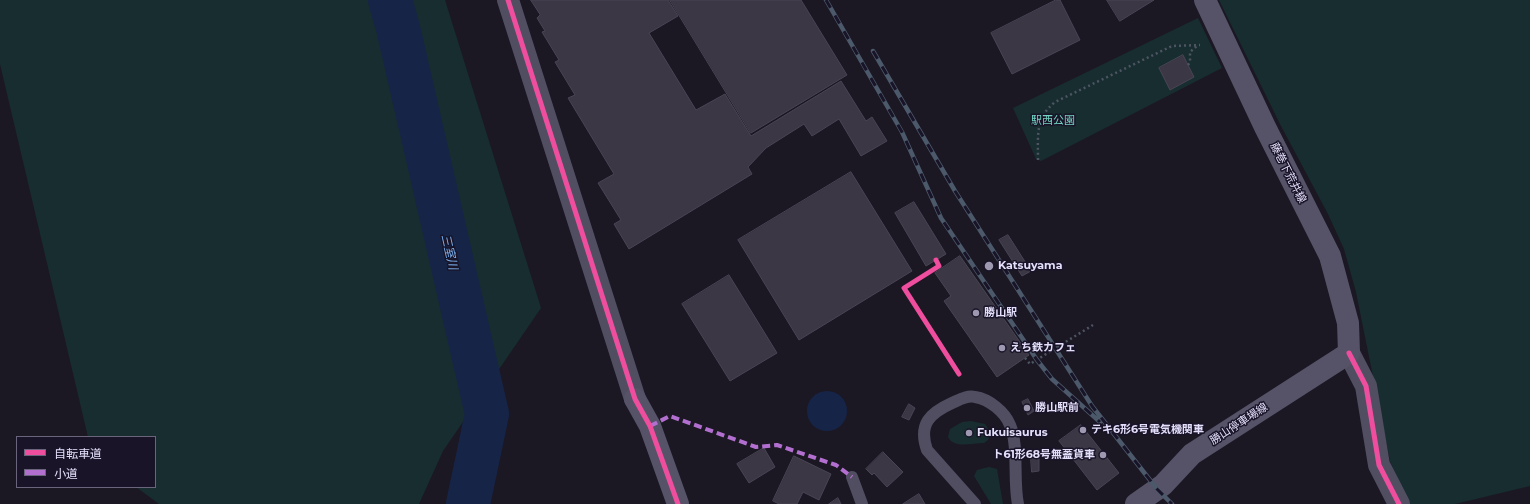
<!DOCTYPE html>
<meta charset="utf-8">
<style>
body{margin:0}
#map{position:relative;width:1530px;height:504px;overflow:hidden;background:#1b1824;font-family:Montserrat,"Noto Sans JP",sans-serif}
canvas{display:block}
.legend{position:absolute;left:16px;top:436px;width:140px;height:52px;box-sizing:border-box;background:#191428;border:1px solid #6a657c;margin:0;padding:5px 7px;list-style:none;font-size:12px;color:#e4dffb}
.legend li{display:flex;align-items:center;gap:8px;height:20px}
.legend b{width:20px;border:1px solid #6a657c}
</style>
<div id="map">
<canvas width="1530" height="504"></canvas>
<ul class="legend">
<li><b style="height:5px;background:#ef4d9e"></b>自転車道</li>
<li><b style="height:5px;background:#b36fd0"></b>小道</li>
</ul>
</div>
<script>
const ctx = document.querySelector('canvas').getContext('2d');
ctx.lineJoin = 'round';
function fill(path, color) {
  ctx.fillStyle = color;
  ctx.fill(path, 'evenodd');
}
function stroke(path, color, width, dash) {
  ctx.strokeStyle = color;
  ctx.lineWidth = width;
  ctx.lineCap = dash ? 'butt' : 'round';
  ctx.setLineDash(dash || []);
  ctx.stroke(path);
}
function write(font, color, halo, rows, align = 'center') {
  ctx.font = font + ' Montserrat,"Noto Sans JP",sans-serif';
  ctx.lineWidth = 3;
  ctx.setLineDash([]);
  ctx.textBaseline = 'middle';
  ctx.strokeStyle = halo;
  ctx.fillStyle = color;
  for (const [text, x, y, turn = 0] of rows) {
    ctx.save();
    ctx.translate(x, y);
    ctx.rotate((+turn || 0) * Math.PI / 180);
    ctx.textAlign = isNaN(turn) ? turn : align;
    if (halo) ctx.strokeText(text, 0, 0);
    ctx.fillText(text, 0, 0);
    ctx.restore();
  }
}
const green = new Path2D(`
 M0 0H445L541 308 443 451 419 504H159L136 487H155V437H88L0 64Z
 M1219 0H1530V486L1455 504H1408L1390 461 1356 292 1344 249 1328 214 1281 126Z
 M1198 18 1222 68 1041 161 1036 159 1013 108Z
 M971 421 985 424 991 433 988 440 984 443C972 443 954 449 948 437L950 429 962 422Z
 M989 467 997 469 1003 504H991L974 476 977 470Z`);
const water = new Path2D(`
 M807 411a20 20 0 1 1 40 0a20 20 0 1 1-40 0Z`);
const river = new Path2D(`
 M390 0 398 28 487 414 468 504`);
const building = new Path2D(`
 M531 0H668L678 16 649 33 696 110 725 94 751 136 841 81 866 121 872 117 887 141 861 156 839 119 812 136 804 124 766 148 748 167 752 174 629 249 614 224 621 220 598 183 614 174 568 98 575 95 555 62 559 60 542 32 545 31 537 18 540 15Z
 M670 0H801L847 75 751 133Z
 M1056 0H1060L1080 40 1012 74 991 33Z
 M1107 0H1154L1120 21Z
 M1183 55 1194 77 1170 90 1159 68Z
 M851 172 912 271 799 340 738 240Z
 M914 202 946 254 926 266 895 213Z
 M1008 235 1031 271 1022 276 999 240Z
 M960 256 1029 355 997 377 944 301 951 296 935 273Z
 M729 275 777 353 730 381 682 304Z
 M1028 399 1034 411 1028 415 1022 402Z
 M909 404 915 408 909 420 902 417Z
 M1081 425 1119 473 1097 490 1059 441Z
 M764 448 775 467 749 483 737 464Z
 M883 452 903 472 887 487 874 473 872 475 866 469Z
 M794 456 831 474 819 500 803 492 797 504H779L773 501Z
 M1031 458H1039V471L1032 472Z
 M919 494 925 504H903Z
 M838 498 841 504H829Z`);
const path = new Path2D(`
 M1188 65 1190 62V52L1197 46
 M1038 160C1038 136 1035 118 1055 102L1172 46 1200 45
 M1025 358 1030 364 1093 325`);
const lane = new Path2D(`
 M852 477 862 504
 M975 504 927 450C918 424 930 413 952 403 959 400 967 395 975 397 989 399 1005 412 1010 425 1019 445 1013 481 1018 504`);
const street = new Path2D(`
 M508 0 635 399
 M1349 353 1366 386 1379 465 1399 504`);
const secondary = new Path2D(`
 M635 399 650 426 678 504
 M1136 504 1163 485 1192 454 1349 353 1348 323 1330 256 1265 127 1205 0`);
const rail = new Path2D(`
 M826 0 902 132 941 218 1037 360 1052 379 1100 422
 M873 51 955 191 1092 406 1157 489 1172 504`);
const quiet = new Path2D(`
 M650 426 670 416 756 447 777 445 836 465 852 477`);
const cycleway = new Path2D(`
 M508 0 635 399 650 426 678 504
 M936 260 939 266 904 288 959 374
 M1349 353 1366 386 1379 465 1399 504`);
const markers = [
 [989,266,5,"#9e99b0"],
 [976,313,4,"#9e99b0"],
 [1002,348,4,"#9e99b0"],
 [1027,408,4,"#9e99b0"],
 [1083,430,4,"#9e99b0"],
 [969,433,4,"#9e99b0"],
 [1103,455,4,"#9e99b0"]
];
const parkNames = [
 ["駅西公園",1053,121]
];
const streetNames = [
 ["藤巻下荒井線",1288,173,63],
 ["勝山停車場線",1239,424,-33]
];
const poiNames = [
 ["Katsuyama",998,266],
 ["勝山駅",984,313],
 ["えち鉄カフェ",1010,348],
 ["勝山駅前",1035,408],
 ["テキ6形6号電気機関車",1091,430],
 ["Fukuisaurus",977,433],
 ["ト61形68号無蓋貨車",1095,455,"right"]
];
const waterNames = [
 ["三室川",449,252,77]
];
fill(green, '#182d2f');
fill(water, '#162547');
stroke(river, '#162547', 44);
fill(building, '#3b3745');
stroke(building, '#494555', 1);
stroke(path, '#4d5562', 2.5, [2, 3]);
stroke(lane, '#514e62', 12);
stroke(street, '#514e62', 22);
stroke(secondary, '#565368', 22);
stroke(rail, '#4b596a', 4.5);
stroke(rail, '#191428', 3, [9]);
stroke(quiet, '#b36fd0', 4, [8, 4]);
stroke(cycleway, '#ef4d9e', 5);
for (const [x, y, r, color] of markers) {
  const dot = new Path2D();
  dot.arc(x, y, r, 0, 2 * Math.PI);
  ctx.fillStyle = color;
  ctx.fill(dot);
  stroke(dot, '#191428', 1.5);
}
write('11px', '#73d3c2', '#191428', parkNames);
write('11px', '#e4dffb', '#191428', streetNames);
write('bold 11px', '#e4dffb', '#191428', poiNames, 'left');
write('italic 12px', '#7ab0ee', '#191428', waterNames);
</script>
